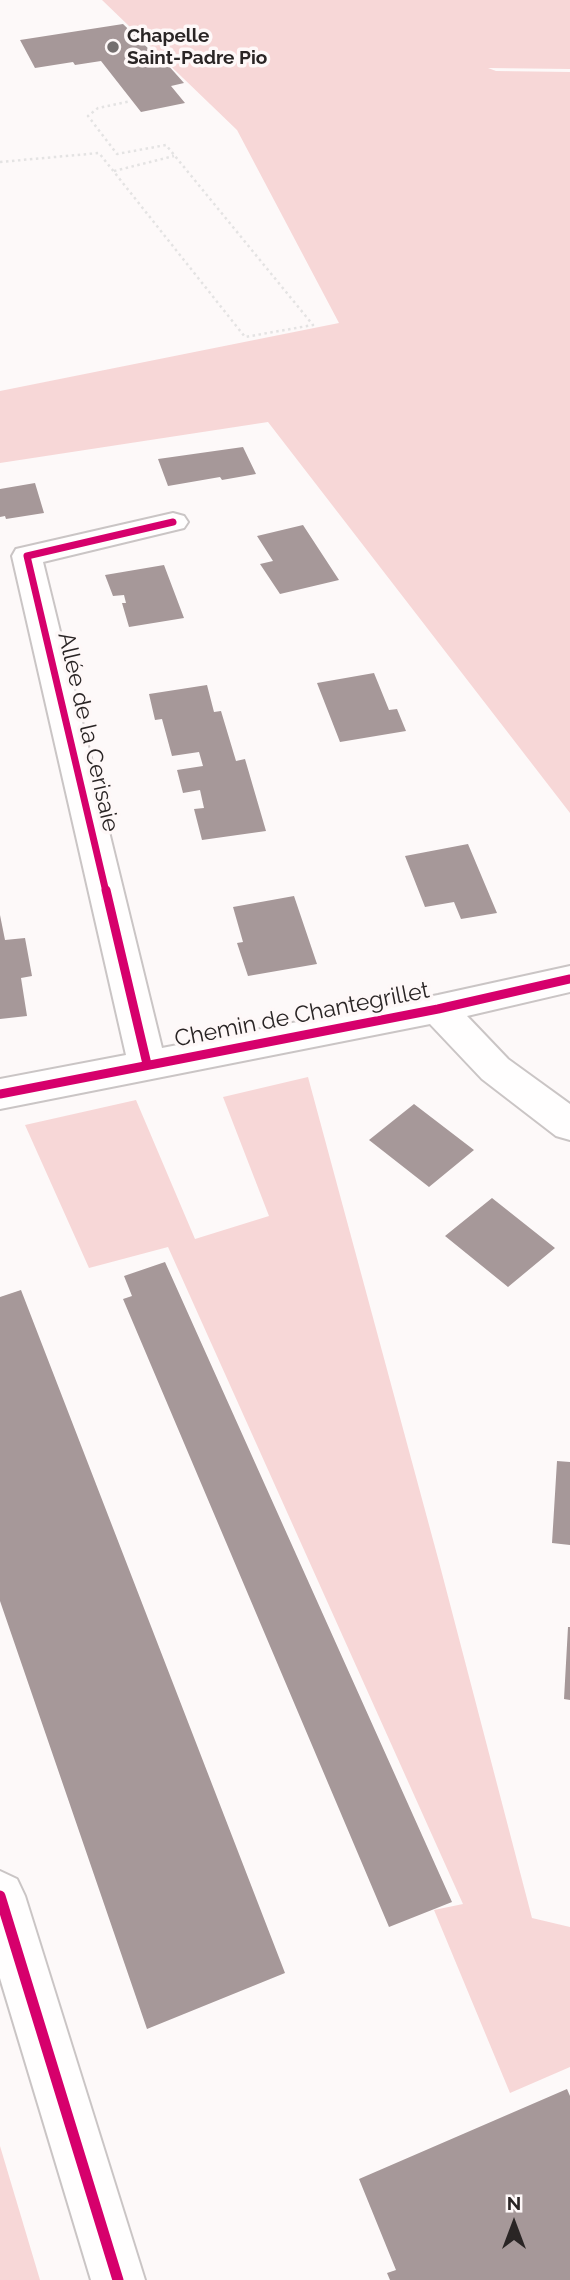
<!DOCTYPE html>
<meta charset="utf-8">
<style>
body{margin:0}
#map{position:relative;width:570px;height:2280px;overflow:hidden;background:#fdf9f9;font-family:Raleway,sans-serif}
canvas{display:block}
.north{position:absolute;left:479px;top:2189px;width:70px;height:70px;-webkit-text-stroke:5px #fef8f8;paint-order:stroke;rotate:0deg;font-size:19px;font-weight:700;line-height:28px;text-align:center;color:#2a2525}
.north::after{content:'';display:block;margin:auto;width:24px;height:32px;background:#2a2525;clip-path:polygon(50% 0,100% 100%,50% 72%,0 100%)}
</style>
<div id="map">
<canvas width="570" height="2280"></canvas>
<div class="north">N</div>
</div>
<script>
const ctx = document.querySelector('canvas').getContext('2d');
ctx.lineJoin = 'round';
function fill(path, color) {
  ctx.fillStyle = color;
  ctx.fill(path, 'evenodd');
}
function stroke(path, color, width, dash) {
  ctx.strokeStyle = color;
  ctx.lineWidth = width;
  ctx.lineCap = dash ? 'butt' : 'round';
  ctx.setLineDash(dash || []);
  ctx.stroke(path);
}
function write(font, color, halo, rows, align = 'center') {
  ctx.font = font + ' Raleway,sans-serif';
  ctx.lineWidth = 7;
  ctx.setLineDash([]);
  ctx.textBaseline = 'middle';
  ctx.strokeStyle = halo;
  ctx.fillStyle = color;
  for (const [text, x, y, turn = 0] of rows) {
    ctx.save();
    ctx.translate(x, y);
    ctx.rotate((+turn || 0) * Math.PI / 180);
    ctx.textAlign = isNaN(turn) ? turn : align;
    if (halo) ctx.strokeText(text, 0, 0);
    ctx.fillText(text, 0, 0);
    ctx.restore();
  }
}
const green = new Path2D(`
 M102 0H570V69L488 68 496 71 570 72V813L268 422 0 463V391L339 323 237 130Z
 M308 1077 439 1562 532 1918 570 1927V2067L510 2093 434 1910 463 1904 168 1247 89 1268 25 1125 136 1100 195 1239 269 1216 223 1097Z
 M0 2146 40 2280H0Z`);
const building = new Path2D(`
 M123 24 155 55 143 57 152 67 167 64 184 83 171 86 185 103 141 112 101 61 75 65 73 62 35 68 20 40Z
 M243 447 256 474 222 480 220 477 168 486 158 459Z
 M35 483 44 513 6 519 5 516 0 517V489Z
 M303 525 339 580 280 594 260 564 273 561 257 536Z
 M164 565 184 618 129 627 122 603H126L124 595 113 596 105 575Z
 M374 673 389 710 397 709 406 731 340 742 317 683Z
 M207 685 214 712 221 711 236 761 245 759 266 831 202 840 194 809 204 808 200 790 183 793 177 770 203 766 199 752 172 756 162 719 155 720 149 694Z
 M468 844 497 913 461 919 454 902 425 907 405 856Z
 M294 896 317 964 248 976 237 943 243 942 233 907Z
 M0 915 5 940 25 938 32 976 21 978 27 1016 0 1019Z
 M414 1104 474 1150 429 1187 369 1140Z
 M492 1198 555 1248 508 1287 445 1236Z
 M165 1262 452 1902 389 1927 123 1299 132 1296 124 1276Z
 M21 1290 285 1973 147 2029 0 1601V1297Z
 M557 1461 570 1462V1545L552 1543Z
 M568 1627H570V1700L564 1699Z
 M567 2089 570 2096V2280H390L387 2273 396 2270 359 2179Z`);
const path = new Path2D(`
 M0 162 99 153 245 337 313 325 166 145 117 154 88 116 98 108 131 101
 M114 171 174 156`);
const minor = new Path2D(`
 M173 513 184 516 188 522 184 528 43 562 162 1048 438 995 570 966V992L467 1016 508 1059 570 1104V1140L556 1136 482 1079 430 1024 0 1109V1079L126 1055 12 556 16 549Z
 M0 1871 17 1879 25 1896 145 2280H91L0 1978Z`);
const cyclewayFar2 = new Path2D(`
 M106 892 27 556 173 522`);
const cyclewayFar1 = new Path2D(`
 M106 890 147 1064
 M0 1094 438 1009 570 979`);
const cycleway = new Path2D(`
 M0 1896 118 2280`);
const markers = [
 [113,47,7,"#746f6f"]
];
const farPoinames = [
 ["Chapelle",127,36],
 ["Saint-Padre Pio",127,58]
];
const streetNames = [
 ["Allée de la Cerisaie",88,732,77],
 ["Chemin de Chantegrillet",302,1015,-11]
];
fill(green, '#f7d7d7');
fill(building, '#a69899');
stroke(minor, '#cac5c5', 4);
stroke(path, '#e4e3e3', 2.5, [2.5, 3.5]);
fill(minor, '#fffefe');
stroke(cyclewayFar2, '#d6006c', 7);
stroke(cyclewayFar1, '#d6006c', 9);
stroke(cycleway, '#d6006c', 11);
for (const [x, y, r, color] of markers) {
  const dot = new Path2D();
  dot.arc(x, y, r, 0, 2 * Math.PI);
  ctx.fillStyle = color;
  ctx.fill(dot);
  stroke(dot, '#fef8f8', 2.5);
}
write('bold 19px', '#2a2525', '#fef8f8', farPoinames, 'left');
write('23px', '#2a2525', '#fef8f8', streetNames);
</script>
